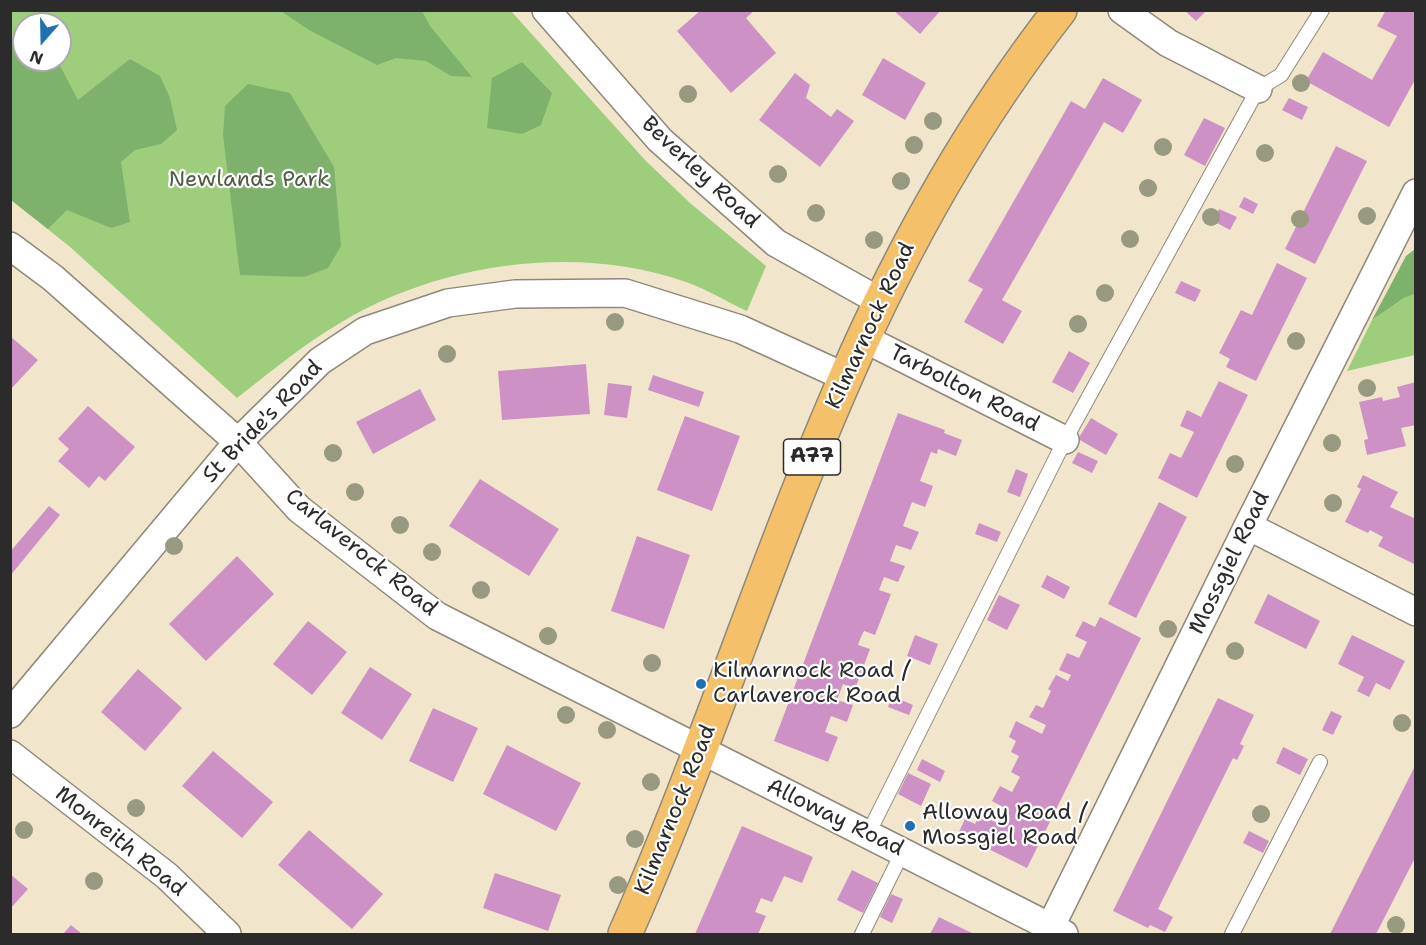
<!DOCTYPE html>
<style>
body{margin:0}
#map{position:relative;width:1426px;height:945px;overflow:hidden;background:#f1e6cb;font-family:"Shantell Sans",sans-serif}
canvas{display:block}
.frame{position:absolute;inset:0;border:12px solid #2b2b2b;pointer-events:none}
.north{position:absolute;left:12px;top:12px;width:60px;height:60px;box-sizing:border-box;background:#fff;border:2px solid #aaa;border-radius:50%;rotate:200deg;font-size:16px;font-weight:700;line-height:24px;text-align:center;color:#2b2b2b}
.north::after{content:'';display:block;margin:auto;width:21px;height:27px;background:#1f6fb2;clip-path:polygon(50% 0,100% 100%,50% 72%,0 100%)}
</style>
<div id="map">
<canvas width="1426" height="945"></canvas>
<div class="frame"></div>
<div class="north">N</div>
</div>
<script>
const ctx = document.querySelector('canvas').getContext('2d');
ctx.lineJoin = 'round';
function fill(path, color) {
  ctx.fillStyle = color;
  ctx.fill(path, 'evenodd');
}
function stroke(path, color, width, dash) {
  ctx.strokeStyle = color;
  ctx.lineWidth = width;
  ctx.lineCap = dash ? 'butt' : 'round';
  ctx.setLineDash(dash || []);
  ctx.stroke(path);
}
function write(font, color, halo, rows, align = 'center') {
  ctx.font = font + ' "Shantell Sans",sans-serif';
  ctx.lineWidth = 4.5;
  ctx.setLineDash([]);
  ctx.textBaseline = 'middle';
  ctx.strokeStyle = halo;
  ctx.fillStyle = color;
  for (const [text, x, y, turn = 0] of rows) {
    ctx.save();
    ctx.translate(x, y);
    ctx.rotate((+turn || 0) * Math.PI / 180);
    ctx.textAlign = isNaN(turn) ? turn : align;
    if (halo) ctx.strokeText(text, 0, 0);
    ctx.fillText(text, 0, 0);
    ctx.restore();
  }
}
const green = new Path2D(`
 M10 11H511L646 161 690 203 766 266 747 311C727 302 707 289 686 282 577 243 438 263 340 323 303 345 270 372 237 398L69 246 11 200ZM24 24H60V60H24Z
 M1415 294V355L1347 371 1372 320 1404 298Z`);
const forest = new Path2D(`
 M281 11H422L430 26 472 77 451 76 426 61 396 58 377 65 309 30Z
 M10 40 24 42V60H57L78 100 130 59 160 76 170 98 177 130 161 144 135 150 121 162 130 222 111 228 67 210 48 229 11 200Z
 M522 62 552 93 541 125 522 134 487 128 492 78Z
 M248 84 290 93 334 167 341 246 328 268 304 277 240 275 223 135 225 106Z
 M1415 249V294L1404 298 1372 320 1406 256Z`);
const building = new Path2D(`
 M701 10H755L746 18 776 53 731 93 677 31Z
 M893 10H941L920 34Z
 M1184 10H1207L1196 21Z
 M1386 10H1416V78L1389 127 1306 81 1323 52 1372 80 1397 36 1377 26Z
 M883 58 926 83 905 120 862 95Z
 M795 73 810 85 806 98 831 117 837 109 854 121 820 167 759 120Z
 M1103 78 1142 100 1123 133 1104 122 1017 274 1002 300 1022 311 1003 344 964 322 983 289 968 281 1071 101 1085 109Z
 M1289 98 1308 107 1302 120 1282 110Z
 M1204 118 1225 128 1205 166 1184 155Z
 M1336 146 1367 161 1315 264 1285 249Z
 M1244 197 1258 204 1253 214 1239 207Z
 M1219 209 1237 217 1230 230 1213 221Z
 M1277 263 1307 278 1256 381 1226 367 1230 359 1219 353 1241 310 1252 315Z
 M1181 281 1201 290 1195 302 1175 293Z
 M10 336 38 360 10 390Z
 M1069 351 1090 363 1073 393 1052 382Z
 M586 364 590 414 502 420 498 371Z
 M653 375 704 392 699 407 648 390Z
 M1219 381 1248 395 1197 498 1158 478 1170 453 1181 458 1194 432 1180 426 1187 410 1201 417Z
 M1416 382V425L1401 428 1406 446 1367 455 1364 440 1368 439 1359 402 1382 397 1383 401 1400 397 1397 387Z
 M608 383 632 386 627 418 604 415Z
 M420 389 436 420 373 454 356 422Z
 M88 406 135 447 105 481 99 476 89 488 58 461 69 449 58 439Z
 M898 413 945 430 944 433 962 440 956 456 938 449 937 454 931 452 920 481 933 486 929 497 925 507 912 502 903 526 919 532 911 550 896 545 890 561 905 566 898 582 884 577 881 585 879 590 891 594 875 635 864 631 861 637 858 645 870 649 855 689 843 684 837 700 853 705 847 722 831 716 825 732 838 737 828 762 774 741Z
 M685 416 740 436 712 511 657 490Z
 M1091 418 1118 434 1106 455 1078 439Z
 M1078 452 1098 461 1092 473 1072 463Z
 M1016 469 1028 474 1020 497 1007 492Z
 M1363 475 1398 492 1390 507 1416 519V565L1378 546 1383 537 1370 530 1368 533 1345 522 1361 489 1357 487Z
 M480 479 559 529 529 576 449 526Z
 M1159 502 1187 517 1136 618 1108 604Z
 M49 506 60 515 10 576V552Z
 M979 523 1001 532 997 542 975 534Z
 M637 536 690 555 664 629 611 611Z
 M237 556 274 594 206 661 169 624Z
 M1047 575 1070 587 1064 599 1041 587Z
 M1268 594 1320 621 1306 649 1254 623Z
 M999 595 1020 605 1007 630 987 620Z
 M1100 617 1141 638 1027 868 958 834 965 819 975 824 980 814 997 823 1005 808 992 801 1000 786 1012 792 1020 777 1011 772 1019 756 1011 752 1016 741 1009 737 1016 721 1042 734 1046 725 1029 717 1036 705 1043 708 1051 691 1048 689 1056 675 1068 681 1071 675 1059 670 1067 653 1079 658 1087 642 1075 636 1083 621 1095 627Z
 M308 621 347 652 312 695 273 664Z
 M915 635 938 644 930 665 907 656Z
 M1352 635 1405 661 1390 690 1376 683 1369 697 1357 691 1364 677 1338 664Z
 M370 667 412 694 382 740 341 713Z
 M138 669 182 708 145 751 101 712Z
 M892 696 913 705 909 715 888 707Z
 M1218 698 1254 715 1240 744 1244 746 1237 760 1233 758 1158 909 1173 917 1165 932 1150 925 1148 928 1113 911Z
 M433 708 478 728 453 782 409 761Z
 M1331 711 1342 716 1333 735 1322 730Z
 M507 745 581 783 556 831 483 794Z
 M1283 747 1308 759 1300 775 1276 763Z
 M213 751 273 802 242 838 182 786Z
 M922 759 945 771 940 782 917 770Z
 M1416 764V856L1376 934H1330Z
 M908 773 931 784 921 806 898 794Z
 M742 826 813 857 802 883 784 876 772 902 761 898 755 912 766 916 758 934H695Z
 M309 830 383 894 352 929 278 865Z
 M1249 831 1269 841 1263 853 1243 843Z
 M852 870 878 883 863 913 837 900Z
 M495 873 561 895 548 931 483 908Z
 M10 874 28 889 10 909Z
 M891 894 903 899 892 923 880 917Z
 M939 917 949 922 974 934H930Z
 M71 925 82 934H63Z`);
const service = new Path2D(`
 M868 834 1065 440 1258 89 1281 75 1322 10
 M862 934 903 851
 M1232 934 1320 762`);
const minor = new Path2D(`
 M546 10 660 140 776 243 881 302
 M1122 10 1168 43 1258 89
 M10 246 53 278 238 442 299 509 437 616 1064 934
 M863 338 1065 440
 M1248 526 1416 612
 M10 714 238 442 320 361 365 331 448 303 515 294 625 293 740 329 845 377
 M10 754 167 876 227 934
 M1047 934 1248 526 1416 193`);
const primary = new Path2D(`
 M625 934C706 752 765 561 845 379 902 248 972 123 1060 10`);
const trees = [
 [1301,83],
 [688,94],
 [933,121],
 [914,145],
 [1163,147],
 [1265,153],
 [778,174],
 [901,181],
 [1148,188],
 [816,213],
 [1367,216],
 [1211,217],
 [1300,219],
 [1130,239],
 [874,240],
 [1105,293],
 [615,322],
 [1078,324],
 [1296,341],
 [447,354],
 [1367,388],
 [1332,443],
 [333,453],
 [1235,464],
 [355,492],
 [1333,503],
 [400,525],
 [174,546],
 [432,552],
 [481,590],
 [1168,629],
 [548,636],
 [1235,651],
 [652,663],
 [566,715],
 [1402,723],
 [607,730],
 [651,782],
 [136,808],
 [1261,814],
 [24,830],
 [635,839],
 [94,881],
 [618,885],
 [1396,925]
];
const markers = [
 [701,684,6,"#1f6fb2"],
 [910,826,6,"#1f6fb2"]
];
const shields = [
 [812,457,57]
];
const shieldNames = [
 ["A77",812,457]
];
const streetNames = [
 ["Beverley Road",700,173,43],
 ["Kilmarnock Road",871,326,-65],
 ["Tarbolton Road",964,389,27],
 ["St Bride's Road",263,422,-46],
 ["Carlaverock Road",361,553,39],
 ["Mossgiel Road",1230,563,-64],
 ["Kilmarnock Road",676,810,-68],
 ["Alloway Road",835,818,26],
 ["Monreith Road",120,842,39]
];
const parkNames = [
 ["Newlands Park",249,180]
];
const poiNames = [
 ["Kilmarnock Road /",713,671],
 ["Carlaverock Road",713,696],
 ["Alloway Road /",922,813],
 ["Mossgiel Road",922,838]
];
fill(green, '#9ece7c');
fill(forest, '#7eb16c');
fill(building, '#cd91c6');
stroke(service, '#8e887b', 16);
stroke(minor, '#8e887b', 30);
stroke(primary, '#8e887b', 36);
stroke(service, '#fff', 14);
stroke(minor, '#fff', 27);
stroke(primary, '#f4c16a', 33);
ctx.fillStyle = '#979a80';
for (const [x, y] of trees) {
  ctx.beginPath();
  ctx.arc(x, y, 9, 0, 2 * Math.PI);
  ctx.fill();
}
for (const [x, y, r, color] of markers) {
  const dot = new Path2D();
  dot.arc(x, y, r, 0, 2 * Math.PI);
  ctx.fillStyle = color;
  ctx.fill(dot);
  stroke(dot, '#fff', 2);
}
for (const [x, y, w] of shields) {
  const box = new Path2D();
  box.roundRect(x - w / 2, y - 18, w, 36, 4.5);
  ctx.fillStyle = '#fff';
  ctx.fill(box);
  stroke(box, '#2b2b2b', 1.5);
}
write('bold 21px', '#2b2b2b', null, shieldNames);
write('22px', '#2b2b2b', '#fff', streetNames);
write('22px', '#4e5c43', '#fff', parkNames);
write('22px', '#2b2b2b', '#fff', poiNames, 'left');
</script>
